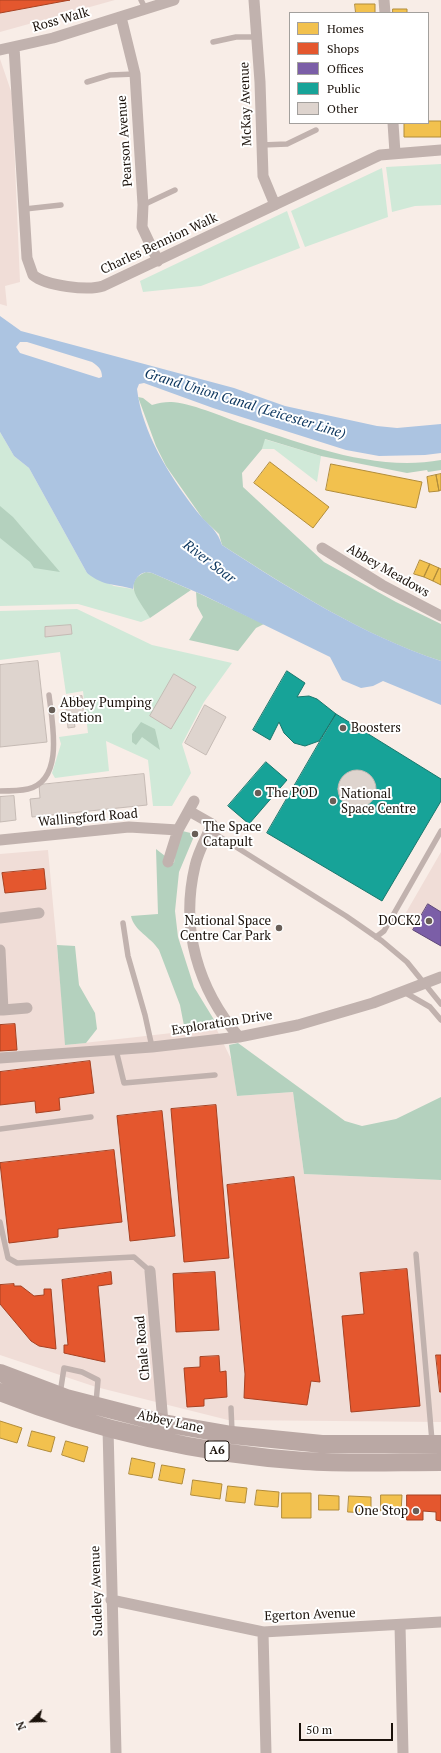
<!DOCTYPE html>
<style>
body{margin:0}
#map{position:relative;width:441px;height:1753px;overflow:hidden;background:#f8ede7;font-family:"PT Serif",serif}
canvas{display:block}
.legend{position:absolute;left:289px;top:12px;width:140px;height:112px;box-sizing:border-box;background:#fff;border:1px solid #a3a09d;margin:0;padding:5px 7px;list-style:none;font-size:12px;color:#1a110a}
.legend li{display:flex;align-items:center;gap:8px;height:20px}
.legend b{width:20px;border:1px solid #a3a09d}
.north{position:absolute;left:12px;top:1701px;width:40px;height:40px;-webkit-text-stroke:3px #fff;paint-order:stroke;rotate:247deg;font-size:11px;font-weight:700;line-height:16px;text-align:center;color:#1a110a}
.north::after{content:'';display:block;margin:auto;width:14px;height:18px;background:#1a110a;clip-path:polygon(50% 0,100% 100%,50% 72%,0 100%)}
.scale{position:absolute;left:299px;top:1723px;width:94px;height:18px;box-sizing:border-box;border:2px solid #1a110a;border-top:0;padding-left:5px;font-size:12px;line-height:14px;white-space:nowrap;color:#1a110a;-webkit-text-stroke:3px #fff;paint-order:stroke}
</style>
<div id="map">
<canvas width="441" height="1753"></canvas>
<ul class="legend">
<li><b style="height:11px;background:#f2c14e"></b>Homes</li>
<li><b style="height:11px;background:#e4572e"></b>Shops</li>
<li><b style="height:11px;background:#7b5ea7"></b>Offices</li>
<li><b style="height:11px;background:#17a398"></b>Public</li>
<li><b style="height:11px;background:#ded4ce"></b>Other</li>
</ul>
<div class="north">N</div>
<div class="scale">50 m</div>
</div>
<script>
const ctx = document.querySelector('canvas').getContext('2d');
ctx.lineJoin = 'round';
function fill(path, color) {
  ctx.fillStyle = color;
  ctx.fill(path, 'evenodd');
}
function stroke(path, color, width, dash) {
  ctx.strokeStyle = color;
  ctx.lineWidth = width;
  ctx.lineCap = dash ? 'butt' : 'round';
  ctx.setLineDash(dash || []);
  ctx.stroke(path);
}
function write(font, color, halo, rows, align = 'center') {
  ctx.font = font + ' "PT Serif",serif';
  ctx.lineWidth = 4;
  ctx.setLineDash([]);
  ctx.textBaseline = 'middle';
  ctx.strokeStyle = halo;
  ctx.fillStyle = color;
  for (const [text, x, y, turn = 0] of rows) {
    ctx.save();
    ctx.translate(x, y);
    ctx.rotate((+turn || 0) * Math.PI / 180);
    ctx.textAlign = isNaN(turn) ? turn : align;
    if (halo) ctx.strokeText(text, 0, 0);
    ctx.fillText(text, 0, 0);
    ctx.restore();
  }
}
const commercial = new Path2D(`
 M0 0H115L0 32Z
 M0 59 12 94 20 282 5 286 7 306 0 304Z
 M48 850 66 1045 216 1028 232 1061 237 1096 293 1092 304 1174 441 1180V1422L228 1420 96 1387 0 1355V854Z
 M441 852V946L400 923Z`);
const green = new Path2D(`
 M441 164V205L415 206 392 212 386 167Z
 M382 168 388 217 305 247 291 211Z
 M287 211 300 248 201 286 143 292 140 281Z
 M0 432 14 456 29 468 87 573 114 586 133 589 146 606 150 618 141 622 78 604 0 606Z
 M264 439 321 456 317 482 274 449H262Z
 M77 609 152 645 232 663 204 702 182 744 191 773 172 806H153L148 760 106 741 109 771 55 778 52 773 61 744 59 737 88 733 83 691 66 694 60 652 0 660V611Z`);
const forest = new Path2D(`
 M138 397 143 398 152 405C158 403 164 402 170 402 185 401 224 417 240 423 304 444 373 472 441 460V470L428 472 427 470 407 473 321 456 265 439 262 449 242 473 243 487 324 562 396 602 441 624V661C362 635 292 590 222 545L219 534 203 519 166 466 156 446Z
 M0 506 13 517 60 572 34 568 30 562 0 538Z
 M146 572 152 573 191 590 150 618C141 602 120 582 146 572Z
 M196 592 264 624 256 628 238 651 189 640 203 617 197 606Z
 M141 722 155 729 160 750 142 737 136 745 132 742V734Z
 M178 830 195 834 179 872 175 911 178 937 194 987 216 1023 203 1029 185 1031 180 1005 159 950C151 937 134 931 131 916L158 914 156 849 174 863Z
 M57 945 75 946 79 985 95 1013 97 1029 86 1043 65 1045Z
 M238 1043 345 1121 362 1126 396 1119 441 1097V1180L304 1174 293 1092 237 1096 229 1045Z`);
const water = new Path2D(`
 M0 316 21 331 234 388 285 406 377 426 397 428 441 424V453L425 455 379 456 346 450 213 408 144 383 139 384 137 389C142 432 169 475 195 509 205 523 217 528 222 545 291 590 363 635 441 661V705L383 681 373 686 361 688 342 680 330 657 203 595 152 573C141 570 134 578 133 589 113 583 105 587 87 573L29 468 14 456 0 432ZM20 342H27L92 362C98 366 102 369 102 377L99 378 20 353 16 347Z`);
const homes = new Path2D(`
 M355 4H375V13H356Z
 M393 9H407V13H393Z
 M428 121H441V137H404V123H428Z
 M270 462 329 507 313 528 254 483Z
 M331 464 422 482 416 508 326 490Z
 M441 474V490L439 491 436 475Z
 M436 475 439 491 429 492 427 477Z
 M420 560 430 564 424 577 414 574Z
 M430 564 439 568 433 581 424 577Z
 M439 568 441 569V585L433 581Z
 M0 1421 22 1428 17 1443 0 1438Z
 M32 1431 55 1437 51 1452 28 1446Z
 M66 1441 88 1447 84 1462 62 1455Z
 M132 1458 155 1463 152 1478 129 1474Z
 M162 1465 185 1469 182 1484 159 1480Z
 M193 1480 222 1484 220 1499 191 1495Z
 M228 1486 247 1488 245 1503 226 1501Z
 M257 1490 279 1492 278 1507 255 1505Z
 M282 1493H311V1518H282Z
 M319 1495 339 1496V1510H319Z
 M381 1495H402L401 1512 381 1511Z
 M349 1496 371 1497V1513L348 1512Z`);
const shops = new Path2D(`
 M0 0H70L0 13Z
 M44 869 46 889 5 893 2 873Z
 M15 1024 17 1050 0 1051V1025Z
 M90 1061 94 1093 59 1098 60 1110 36 1113 35 1101 0 1105V1072Z
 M216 1105 229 1258 184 1262 171 1109Z
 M162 1111 175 1236 130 1241 117 1116Z
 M114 1150 122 1222 58 1229V1237L9 1243 0 1163Z
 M294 1177 320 1382 311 1381 307 1405 244 1398 245 1374 227 1185Z
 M407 1269 420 1406 351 1412 342 1316 364 1314 360 1273Z
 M111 1272 112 1284 98 1286 105 1362 64 1353V1345H68L62 1280Z
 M215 1272 219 1330 176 1332 173 1274Z
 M14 1284V1286H21L34 1296 44 1295V1289H51L56 1349 39 1346 31 1341 0 1304V1285Z
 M436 1355H441V1392H440Z
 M219 1356 220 1372 226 1371 227 1397 204 1399V1406L187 1407 184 1368 200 1367V1357Z
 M407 1495H441V1521L436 1520V1512L423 1511V1520H407Z`);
const offices = new Path2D(`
 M428 904 441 912V946L413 930Z`);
const public = new Path2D(`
 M287 671 305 683 297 697 309 696 317 699 336 714 319 741 305 746 294 743 284 733 279 722 270 740 253 730Z
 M336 714 441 779V801L382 901 267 833Z
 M266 762 287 780 249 824 228 806Z`);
const building = new Path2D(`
 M71 625 72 634 45 637V627Z
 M38 661 47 742 0 747V665Z
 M174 674 196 687 171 729 150 716Z
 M82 696 84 719 74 720 75 727 68 728 65 698Z
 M205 705 226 717 206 755 185 743Z
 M338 789a19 19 0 1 1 38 0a19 19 0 1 1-38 0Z
 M144 774 147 805 32 817 30 799 40 798 39 785Z
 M14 796 16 820 0 822V797Z`);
const lane = new Path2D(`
 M141 0 146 10
 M213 42 236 37H257
 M87 82 110 75 135 74
 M262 145 287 144 316 130
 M143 205 175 190
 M25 209 61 205
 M0 791C9 791 19 791 28 789 65 780 52 722 49 695
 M209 830 346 916 382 941 407 962 441 1004
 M123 923 128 956 145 1015 152 1047
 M376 937 384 931 441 831
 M404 992 430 1007 441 1020
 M116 1050 124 1083 215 1075
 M0 1129 91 1117
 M0 1222 8 1258 17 1263 134 1257 150 1271
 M416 1254 432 1441
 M60 1394 64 1368 82 1372 98 1380 96 1403
 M231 1408 232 1432`);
const street = new Path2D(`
 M254 0 260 82 263 176 275 205
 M384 0 385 13
 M121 17 135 74 143 205 142 227 158 261
 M14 47 27 258 33 275C46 286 88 291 103 286L380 155 441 150
 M0 50 53 38 174 0
 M393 123 395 153
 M322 548 382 585 441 616
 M189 811 212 824C206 838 198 852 195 866 180 929 198 989 239 1037
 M0 840 129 827 178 830
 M168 862 178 830 194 801
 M0 918 39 913
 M0 950 3 1010H0
 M3 1010 27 1008
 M0 1058 152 1047 239 1037 298 1025 373 1003 441 977
 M150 1271 163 1423
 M108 1428 116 1753
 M111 1600 263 1632 441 1622
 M400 1625 403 1753
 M263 1632 266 1753`);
const primary = new Path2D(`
 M0 1373 66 1398 163 1423 232 1435 322 1444H441
 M0 1392C95 1430 202 1454 304 1461 349 1464 396 1462 441 1462`);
const markers = [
 [52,710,4,"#685e57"],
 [343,728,4,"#685e57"],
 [258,793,4,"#685e57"],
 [333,801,4,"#685e57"],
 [195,834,4,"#685e57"],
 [429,921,4,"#685e57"],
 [279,928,4,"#685e57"],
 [416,1511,4,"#685e57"]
];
const shields = [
 [217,1451,24]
];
const shieldNames = [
 ["A6",217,1451]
];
const streetNames = [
 ["Ross Walk",61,20,-16],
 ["McKay Avenue",246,104,-92],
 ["Pearson Avenue",125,141,-94],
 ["Charles Bennion Walk",159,244,-25],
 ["Abbey Meadows",388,571,30],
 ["Wallingford Road",88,818,-5],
 ["Exploration Drive",222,1023,-9],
 ["Chale Road",143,1348,-95],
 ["Abbey Lane",170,1422,12],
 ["Sudeley Avenue",97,1591,-92],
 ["Egerton Avenue",310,1615,-2]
];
const poiNames = [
 ["Abbey Pumping",60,703],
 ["Station",60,718],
 ["Boosters",351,728],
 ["The POD",266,793],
 ["National",341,794],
 ["Space Centre",341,809],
 ["The Space",203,827],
 ["Catapult",203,842],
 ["National Space",271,921,"right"],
 ["Centre Car Park",271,936,"right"],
 ["DOCK2",421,921,"right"],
 ["One Stop",408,1511,"right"]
];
const waterNames = [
 ["Grand Union Canal (Leicester Line)",245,404,17],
 ["River Soar",209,562,37]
];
fill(commercial, '#f0ddd7');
fill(green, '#d0e9d8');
fill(forest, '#b4d1be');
fill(water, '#acc4e1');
fill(homes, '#f2c14e');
stroke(homes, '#b18c3a', 1);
fill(shops, '#e4572e');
stroke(shops, '#a74223', 1);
fill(offices, '#7b5ea7');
stroke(offices, '#5e4778', 1);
fill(public, '#17a398');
stroke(public, '#18776d', 1);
fill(building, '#ded4ce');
stroke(building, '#c5bab4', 1);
stroke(lane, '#c1b2ae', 5.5);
stroke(street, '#c1b2ae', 11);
stroke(primary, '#baa8a4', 18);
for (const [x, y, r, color] of markers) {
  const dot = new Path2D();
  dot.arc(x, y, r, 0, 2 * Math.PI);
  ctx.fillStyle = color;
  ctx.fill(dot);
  stroke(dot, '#fff', 1.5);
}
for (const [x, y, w] of shields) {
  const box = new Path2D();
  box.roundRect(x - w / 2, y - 10, w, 20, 3);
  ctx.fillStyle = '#fff';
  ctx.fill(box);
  stroke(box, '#1a110a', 1);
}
write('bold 12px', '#1a110a', null, shieldNames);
write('13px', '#1a110a', '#fff', streetNames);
write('13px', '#1a110a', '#fff', poiNames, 'left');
write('italic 14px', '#0a345d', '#fff', waterNames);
</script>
